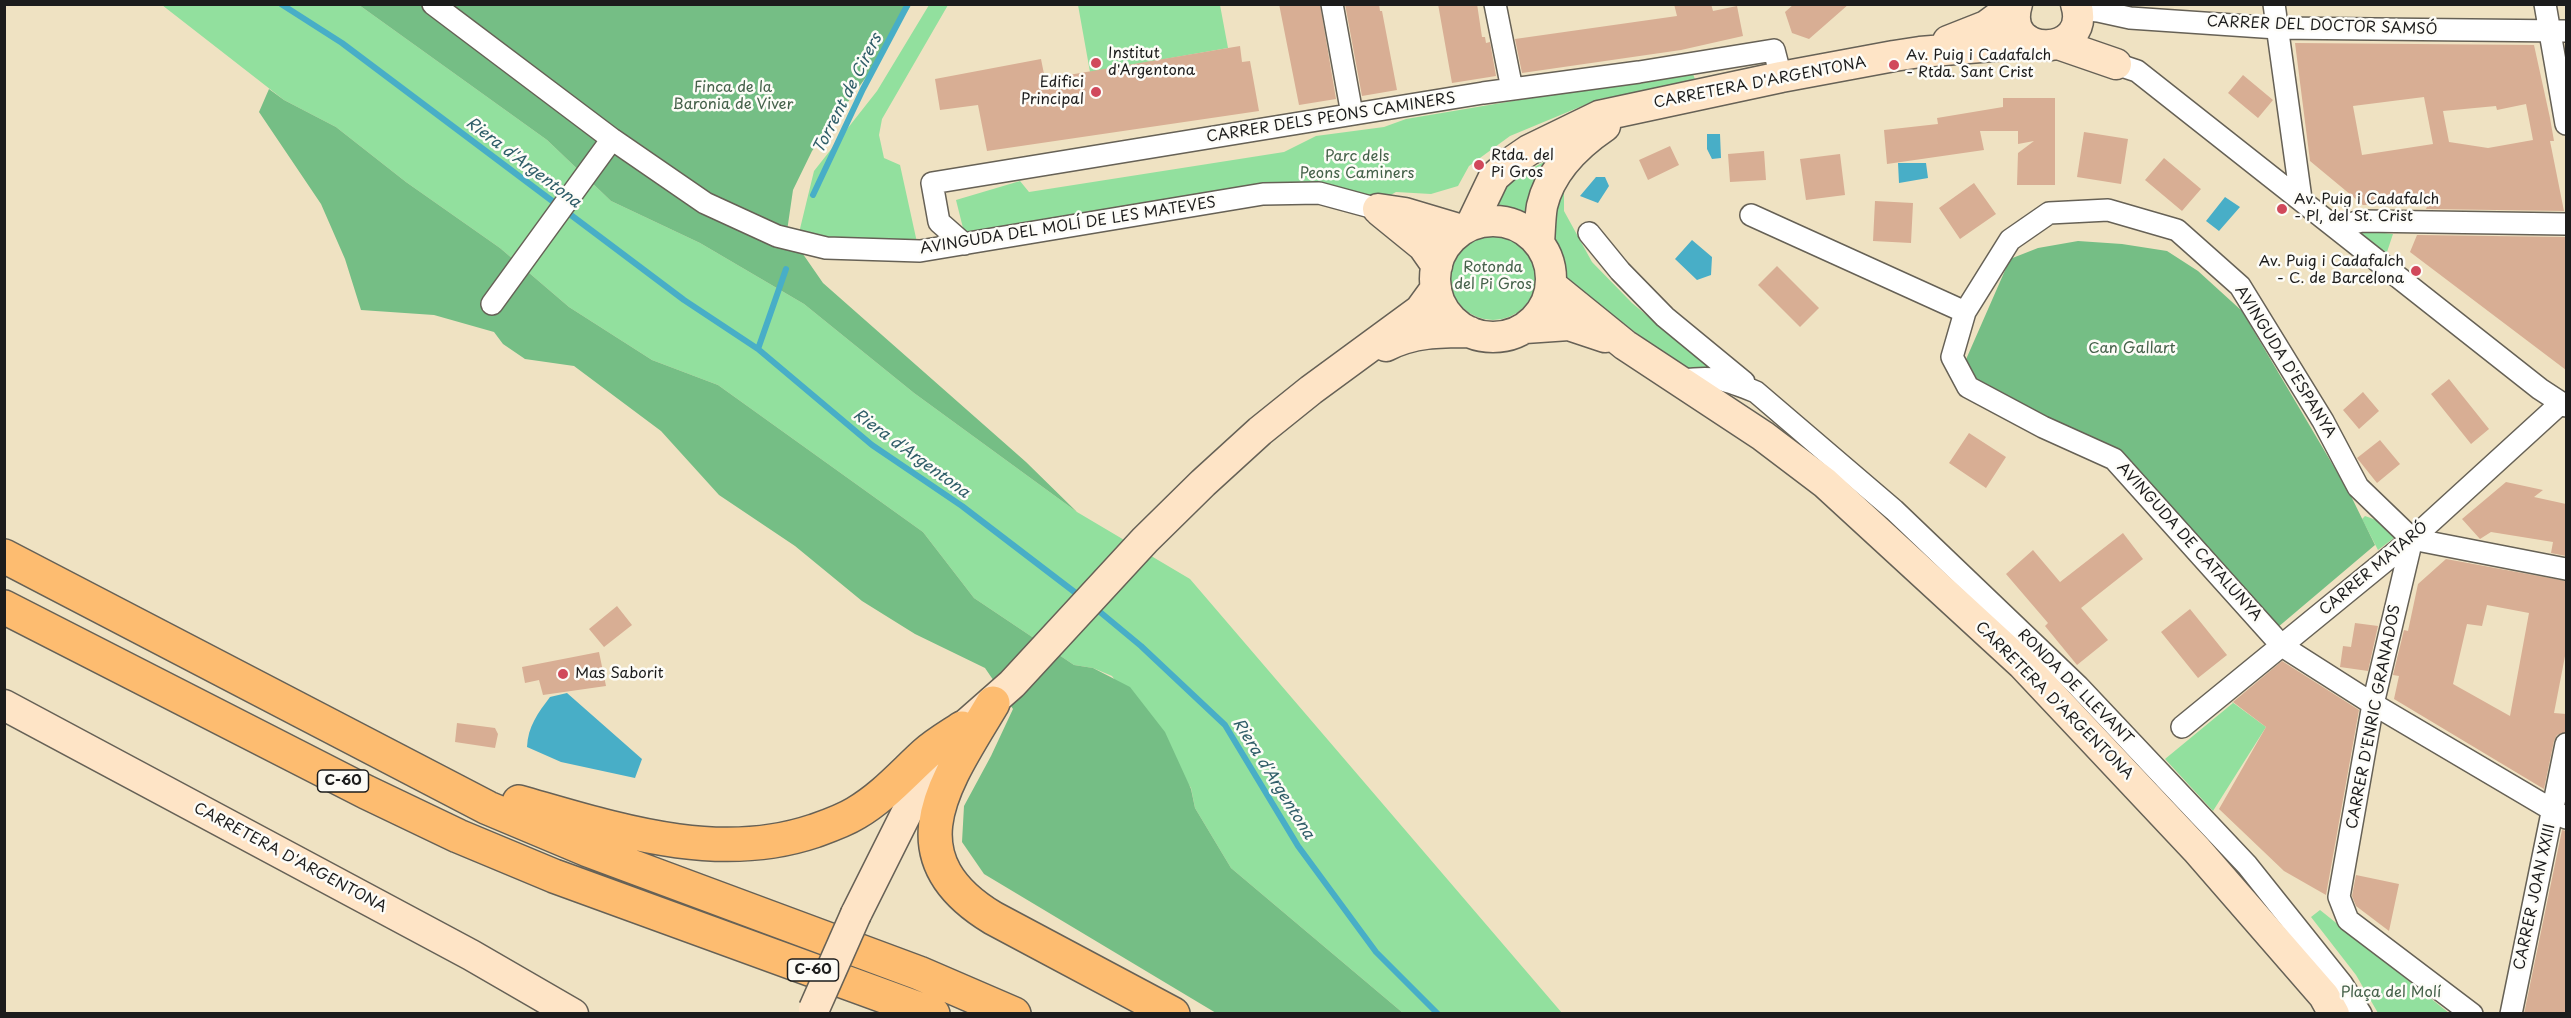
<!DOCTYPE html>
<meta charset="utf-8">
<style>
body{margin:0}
#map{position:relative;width:2571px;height:1018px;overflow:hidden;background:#efe2c2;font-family:"Playpen Sans",sans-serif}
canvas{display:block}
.frame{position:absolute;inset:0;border:6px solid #1c1c1c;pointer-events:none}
</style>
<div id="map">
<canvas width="2571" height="1018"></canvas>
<div class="frame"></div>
</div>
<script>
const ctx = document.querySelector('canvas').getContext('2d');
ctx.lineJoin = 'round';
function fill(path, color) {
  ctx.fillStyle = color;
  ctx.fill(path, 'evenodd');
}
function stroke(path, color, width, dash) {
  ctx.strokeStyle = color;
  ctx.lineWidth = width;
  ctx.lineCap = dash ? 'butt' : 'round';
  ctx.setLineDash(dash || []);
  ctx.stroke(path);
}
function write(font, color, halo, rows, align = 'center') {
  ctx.font = font + ' "Playpen Sans",sans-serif';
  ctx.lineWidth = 5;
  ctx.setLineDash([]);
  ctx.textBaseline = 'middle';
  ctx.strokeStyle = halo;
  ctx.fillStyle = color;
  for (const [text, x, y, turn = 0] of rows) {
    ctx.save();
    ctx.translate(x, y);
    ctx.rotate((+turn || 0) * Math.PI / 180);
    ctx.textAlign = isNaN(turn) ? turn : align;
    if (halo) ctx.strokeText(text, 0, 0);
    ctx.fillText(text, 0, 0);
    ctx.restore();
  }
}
const green = new Path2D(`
 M162 5H359L547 140 611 201 700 243 804 304 914 393 1077 512 1190 579 1562 1013H1403L1231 868 1195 808 1191 788 1112 676 1093 668 1074 665 974 598 923 532 718 385 652 360 569 307 500 248 406 182 336 127 284 100Z
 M929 5H948L882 119 879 135 884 158 900 165 918 247 798 237 814 171 877 91Z
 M1078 5H1220L1228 48 1090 72Z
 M1693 74 1696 82 1599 99 1510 136 1469 166 1458 186 1431 194 1396 192 1373 205 1318 187 965 236 956 200 1020 181 1029 192 1284 152 1316 136 1384 127 1406 119 1602 86Z
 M1548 160 1534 227 1517 212 1494 214C1500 182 1521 174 1548 160Z
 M1564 175V211L1592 262 1632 303 1714 372 1687 371 1607 311 1564 275 1555 250 1548 241Z
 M2342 228 2393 234 2384 261Z
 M1450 277a43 43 0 1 1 86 0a43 43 0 1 1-86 0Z
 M2365 516 2393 526 2402 532 2378 550 2362 519Z
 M2228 699 2266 727 2213 811 2165 759 2233 703Z
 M2320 910 2449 1013H2378L2356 975 2311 917Z`);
const forest = new Path2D(`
 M359 5H911L872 69 812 151 793 190 787 231 823 283 1026 462 1077 512 914 393 804 304 700 243 611 201 547 140Z
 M269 89 284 100 336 127 406 182 500 248 569 307 652 360 718 385 923 532 974 598 1074 665 1093 668 1130 687 1165 732 1191 789 1195 808 1231 868 1403 1013H1216L984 874 962 842 964 806 991 756 1013 709 985 668 915 634 862 601 795 546 719 495 661 431 574 366 525 359 503 344 494 332 434 315 361 310 345 259 321 204 259 112Z
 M2078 241 2122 244 2167 251 2198 271 2242 311 2350 494 2375 545 2271 633 2121 453 1968 387 1964 364 2010 259 2038 248Z`);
const water = new Path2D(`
 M1707 134H1720L1721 158 1712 159 1707 149Z
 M1898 163H1926L1928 178 1899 183Z
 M1596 177H1605L1609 186 1598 203 1580 196Z
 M2225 197 2240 207 2219 231 2206 221Z
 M1692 240 1712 257 1711 275 1697 280 1675 259Z
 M567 693 642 759 635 778 561 762 527 747C528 726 538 713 550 697Z`);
const stream = new Path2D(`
 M281 4 342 43 684 300 758 349 872 445 962 506 1081 597
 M813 195 863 89 908 4
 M758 349 786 269
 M1094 607 1141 646 1225 725 1298 846 1376 952 1438 1014`);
const building = new Path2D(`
 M1279 4H1320L1336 99 1299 105Z
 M1345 4H1379L1380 11H1382L1397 90 1362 96Z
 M1438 4H1477L1482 37H1485L1486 43 1490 42 1496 76 1452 83Z
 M1674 4H1711L1713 11 1737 6 1743 36 1681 50 1522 73 1515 39 1677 16Z
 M1794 4H1849L1809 39 1792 33 1785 12Z
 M2295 43 2534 45 2550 118 2554 141H2550L2564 211 2426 209 2428 204 2363 205 2310 161ZM2424 97 2433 144 2362 155 2353 106ZM2526 104 2533 140 2488 148 2449 142 2443 111 2496 106 2497 110Z
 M1240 46 1242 62 1250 61 1259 111 987 151 978 105 940 110 935 79 1041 59 1045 79Z
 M2243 75 2273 100 2258 118 2228 93Z
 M2003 98H2055V185H2017L2018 153 2034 141 2018 144V131H1980L1984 150 1887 164 1884 130 1938 124 1937 118 2003 107Z
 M2084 132 2128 139 2121 184 2077 177Z
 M1670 146 1679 165 1648 180 1639 160Z
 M1764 151 1766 180 1730 182 1728 154Z
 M1840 154 1845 195 1806 200 1800 159Z
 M2164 158 2201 189 2182 211 2145 180Z
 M1974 183 1996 214 1960 239 1939 208Z
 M1875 201 1913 203 1911 243 1873 241Z
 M2417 235 2566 237V370L2410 252Z
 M1777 266 1819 308 1800 327 1758 285Z
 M2449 379 2489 429 2471 444 2431 394Z
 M2363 392 2379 411 2359 429 2343 410Z
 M1969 433 2006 457 1986 488 1949 463Z
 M2380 440 2400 464 2377 483 2357 458Z
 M2506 482 2543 490 2534 497 2566 504V556L2551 553 2553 542 2491 532 2480 539 2462 519Z
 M2123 533 2143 559 2081 608 2108 640 2077 665 2045 626 2048 623 2006 574 2033 550 2060 582Z
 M2446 559 2566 581V651L2554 713 2566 714V732L2557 735 2554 741 2544 789 2394 699 2399 676 2393 675 2404 630 2408 631 2418 584ZM2487 605 2529 613 2510 716 2453 684 2467 624 2482 626Z
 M617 606 632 625 604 647 589 629Z
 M2190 609 2227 655 2198 678 2161 632Z
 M2355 623 2378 626 2368 671 2340 667 2343 646 2351 647Z
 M599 652 606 686 543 695 539 680 525 683 522 667Z
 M2282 661 2359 710 2326 895 2284 871 2219 809 2266 727 2233 702Z
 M457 723 495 728 498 734 495 748 455 742Z
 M2562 830 2566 831V1014H2524Z
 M2356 875 2399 884 2389 931 2356 906 2352 896Z`);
const street = new Path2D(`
 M433 4 612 139 705 203 777 236 826 248 920 251 1263 194 1319 193 1378 209
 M1332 4 1352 114
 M1495 4 1512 89
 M2274 4 2301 199
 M2545 4 2566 124
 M2078 9 2098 11 2130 18 2277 28 2566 31
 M2116 64 2137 71 2540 389 2566 406
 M1751 215 1965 312
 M2336 227 2362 221 2566 224
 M1589 233 1620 271 1665 317 1744 382
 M964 244 939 222 932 183 1483 93 1639 72 1774 50 1781 77
 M492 304 612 139
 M1682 380C1715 376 1725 379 1756 392L1894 510 2078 686 2247 865 2342 984 2361 1014
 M2412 539 2358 487 2323 421 2240 286 2177 230 2108 210 2049 213 2010 240 1965 312 1952 357 1968 387 2043 427 2114 459 2282 646 2373 704 2566 818
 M2412 539 2373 704 2339 897 2348 920 2472 1014
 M2412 539 2566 569
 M2182 727 2412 539 2561 403
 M2511 1014 2566 744`);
const secondary = new Path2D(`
 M2017 4C2000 60 2093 58 2076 4
 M1948 41 1986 26 2016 4
 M2058 44 2116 64
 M1378 209 1405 213 1462 230
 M1380 211 1423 246 1437 266
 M1435 279a58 58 0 1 1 116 0a58 58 0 1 1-116 0Z
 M1471 225 1494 177 1510 163 1529 150 1599 116 1781 77 1894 56 1920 52 2005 45 2026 39
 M1539 243C1540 231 1540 217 1542 206 1550 171 1577 145 1605 126
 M1551 285 1625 345 1763 436 1825 483 2022 664 2197 850 2324 996 2334 1014
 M1525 328 1569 325 1605 337
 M1386 346C1413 332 1440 332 1470 332
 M4 705 471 955 573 1014
 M856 914 920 786 962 728 1012 684 1145 540 1203 483 1260 431 1311 390 1420 310 1436 288`);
const highway = new Path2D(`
 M4 556 488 808 588 850 919 973 1014 1014
 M4 607 366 792 458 836 554 876 933 1014
 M993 703C948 779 889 855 993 918L1173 1014
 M519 802C614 829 716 864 814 831 828 826 843 821 856 813 883 797 902 775 925 754 936 744 950 736 962 728`);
const secondaryBridge = new Path2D(`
 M814 1009 856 914`);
const markers = [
 [1096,63,6,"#d1495b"],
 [1894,65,6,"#d1495b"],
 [1096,92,6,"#d1495b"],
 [1479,165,6,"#d1495b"],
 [2282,209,6,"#d1495b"],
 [2416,271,6,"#d1495b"],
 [563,674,6,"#d1495b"]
];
const shields = [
 [343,781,51],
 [813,970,51]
];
const shieldNames = [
 ["C-60",343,781],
 ["C-60",813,970]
];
const streetNames = [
 ["CARRER DEL DOCTOR SAMSÓ",2322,26,2],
 ["CARRETERA D'ARGENTONA",1760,83,-11],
 ["CARRER DELS PEONS CAMINERS",1331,118,-9],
 ["AVINGUDA DEL MOLÍ DE LES MATEVES",1068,226,-9],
 ["AVINGUDA D'ESPANYA",2285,362,58],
 ["AVINGUDA DE CATALUNYA",2189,542,48],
 ["CARRER MATARÓ",2374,569,-40],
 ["RONDA DE LLEVANT",2075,687,45],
 ["CARRETERA D'ARGENTONA",2054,701,45],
 ["CARRER D'ENRIC GRANADOS",2374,717,-79],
 ["CARRETERA D'ARGENTONA",290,858,28],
 ["CARRER JOAN XXIII",2535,897,-78]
];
const poiNames = [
 ["Institut",1108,54],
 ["d'Argentona",1108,71],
 ["Av. Puig i Cadafalch",1906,56],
 ["- Rtda. Sant Crist",1906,73],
 ["Edifici",1084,83,"right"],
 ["Principal",1084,100,"right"],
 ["Rtda. del",1491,156],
 ["Pi Gros",1491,173],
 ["Av. Puig i Cadafalch",2294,200],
 ["- Pl, del St. Crist",2294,217],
 ["Av. Puig i Cadafalch",2404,262,"right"],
 ["- C. de Barcelona",2404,279,"right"],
 ["Mas Saborit",575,674]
];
const parkNames = [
 ["Finca de la",733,88],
 ["Baronia de Viver",733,105],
 ["Parc dels",1357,157],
 ["Peons Caminers",1357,174],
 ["Rotonda",1493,268],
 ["del Pi Gros",1493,285],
 ["Can Gallart",2132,349],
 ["Plaça del Molí",2391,993]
];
const waterNames = [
 ["Torrent de Cirers",848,94,-63],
 ["Riera d'Argentona",523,163,37],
 ["Riera d'Argentona",911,454,36],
 ["Riera d'Argentona",1273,779,58]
];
fill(green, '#92e09e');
fill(forest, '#75be85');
fill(water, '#48aec7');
stroke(stream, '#48aec7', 6);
fill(building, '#d8ae94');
stroke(street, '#666156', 24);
stroke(secondary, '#666156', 33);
stroke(highway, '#666156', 36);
stroke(street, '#fff', 21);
stroke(secondary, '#fee4c6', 30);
stroke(highway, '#fdbc70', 33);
stroke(secondaryBridge, '#666156', 33, []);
stroke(secondaryBridge, '#fee4c6', 30);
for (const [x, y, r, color] of markers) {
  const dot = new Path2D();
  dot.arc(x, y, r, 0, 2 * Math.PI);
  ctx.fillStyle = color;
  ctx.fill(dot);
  stroke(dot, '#fdfcf7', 2);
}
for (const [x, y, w] of shields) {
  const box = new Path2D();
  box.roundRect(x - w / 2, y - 11, w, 22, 4.5);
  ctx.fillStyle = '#fdfcf7';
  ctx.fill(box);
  stroke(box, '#1c1c1c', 1.5);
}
write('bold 14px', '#1c1c1c', null, shieldNames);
write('15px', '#1c1c1c', '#fdfcf7', streetNames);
write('15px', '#1c1c1c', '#fdfcf7', poiNames, 'left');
write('15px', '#45614a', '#fdfcf7', parkNames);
write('italic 16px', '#305e69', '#fdfcf7', waterNames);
</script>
